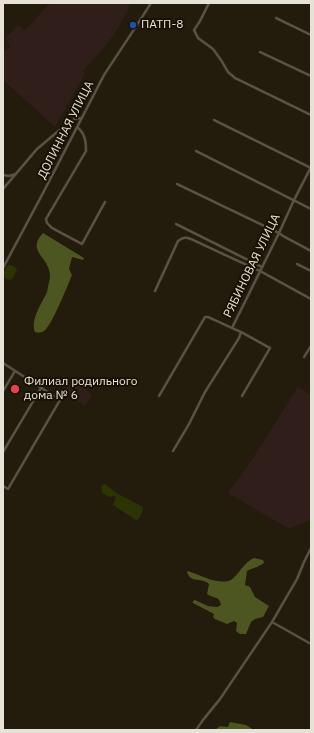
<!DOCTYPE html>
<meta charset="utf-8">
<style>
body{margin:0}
#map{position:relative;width:314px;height:733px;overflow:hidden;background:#231b0c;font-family:"IBM Plex Sans",sans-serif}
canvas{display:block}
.frame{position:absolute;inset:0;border:4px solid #e7e2d8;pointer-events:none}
</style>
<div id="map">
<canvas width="314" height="733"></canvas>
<div class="frame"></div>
</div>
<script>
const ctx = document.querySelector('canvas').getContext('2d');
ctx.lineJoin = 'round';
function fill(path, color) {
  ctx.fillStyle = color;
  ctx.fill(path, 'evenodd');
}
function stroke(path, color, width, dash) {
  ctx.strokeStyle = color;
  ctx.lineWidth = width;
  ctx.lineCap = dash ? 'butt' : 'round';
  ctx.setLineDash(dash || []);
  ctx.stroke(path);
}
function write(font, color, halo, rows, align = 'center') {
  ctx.font = font + ' "IBM Plex Sans",sans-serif';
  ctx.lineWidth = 4;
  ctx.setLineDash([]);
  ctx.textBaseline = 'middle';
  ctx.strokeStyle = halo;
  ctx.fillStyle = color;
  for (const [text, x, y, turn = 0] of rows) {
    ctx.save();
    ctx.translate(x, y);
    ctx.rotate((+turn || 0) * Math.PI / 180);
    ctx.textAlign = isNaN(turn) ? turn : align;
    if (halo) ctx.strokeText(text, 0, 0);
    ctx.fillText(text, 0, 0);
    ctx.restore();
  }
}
const industrial = new Path2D(`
 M50 3H131L128 7 129 8 114 35 106 45 83 71 85 74 55 127 3 80V53L10 46 6 38 18 25 25 30Z
 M74 377 92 395 85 406 64 392Z
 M298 387 311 395V520L289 529 228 493 253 458Z`);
const green = new Path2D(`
 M9 265 14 266 17 270 13 278 10 280 6 279 3 274 7 266Z
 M103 484H105L118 494 143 507V510L139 519 136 520 113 505 116 497 114 496 109 497 102 493V490L101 487Z`);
const forest = new Path2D(`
 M43 233 84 258 83 260 72 257 69 269 72 275C68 285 51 327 44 331 41 333 38 333 35 332 30 320 42 303 47 292 48 287 49 282 50 277 51 257 25 252 43 233Z
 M254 558 263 560 264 563 257 567 251 569 247 571 245 585 250 587 255 597 269 606 263 617 255 619 251 622 246 634H240L236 631 237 623 234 621 227 624 215 619 213 617 214 614 193 603V601L195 600 208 606 217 607 221 605C219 595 214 599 207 594L209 584C201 577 191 584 187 572L188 571C199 575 217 584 228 581 233 580 235 576 238 573 243 567 247 561 254 558Z
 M230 722 246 725 254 730H215L220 726 228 727Z`);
const minor = new Path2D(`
 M209 3 200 21 194 30 198 38 213 49 221 60 228 72 235 78 311 115
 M276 18 311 35
 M260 52 311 76
 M214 120 311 168
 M77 127C85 133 86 142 86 151L46 219 47 223 52 228 82 244 105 202
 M196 151 311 209
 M3 175 9 176 16 174
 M177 184 279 233 283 236 311 251
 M3 189 37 149 69 122 74 119 82 118
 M176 224 262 267
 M297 264 311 271
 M3 268 43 193 104 75 135 28 151 3
 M155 291 178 241C183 237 186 237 191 239L223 254 260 271 311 299
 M241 332 270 348 242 396
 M304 357 311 346
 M3 363 60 400 8 489 3 486
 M3 391 15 371
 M159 396 205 317H208L232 328
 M173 451 189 424 205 392 239 338 241 332 232 328 279 233 294 200 311 167
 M3 452 41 388
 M272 622 311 644
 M196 730 203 720 220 699 272 622 297 579 304 562 311 548`);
const markers = [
 [133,25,4,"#1a4fb4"],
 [15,389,5,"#e0444e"]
];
const poiNames = [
 ["ПАТП-8",141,25],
 ["Филиал родильного",24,382],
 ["дома № 6",24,396]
];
const streetNames = [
 ["ДОЛИННАЯ УЛИЦА",66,130,-63],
 ["РЯБИНОВАЯ УЛИЦА",252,266,-64]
];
fill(industrial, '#301e1a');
fill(green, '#2d3403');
fill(forest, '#4d5520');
stroke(minor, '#3c3630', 3);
stroke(minor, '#5c5342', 2);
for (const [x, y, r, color] of markers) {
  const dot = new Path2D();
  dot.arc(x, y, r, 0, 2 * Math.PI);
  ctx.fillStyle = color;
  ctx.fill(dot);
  stroke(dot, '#191204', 1.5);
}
write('12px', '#e7e2d8', '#191204', poiNames, 'left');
write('12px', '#e7e2d8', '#191204', streetNames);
</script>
